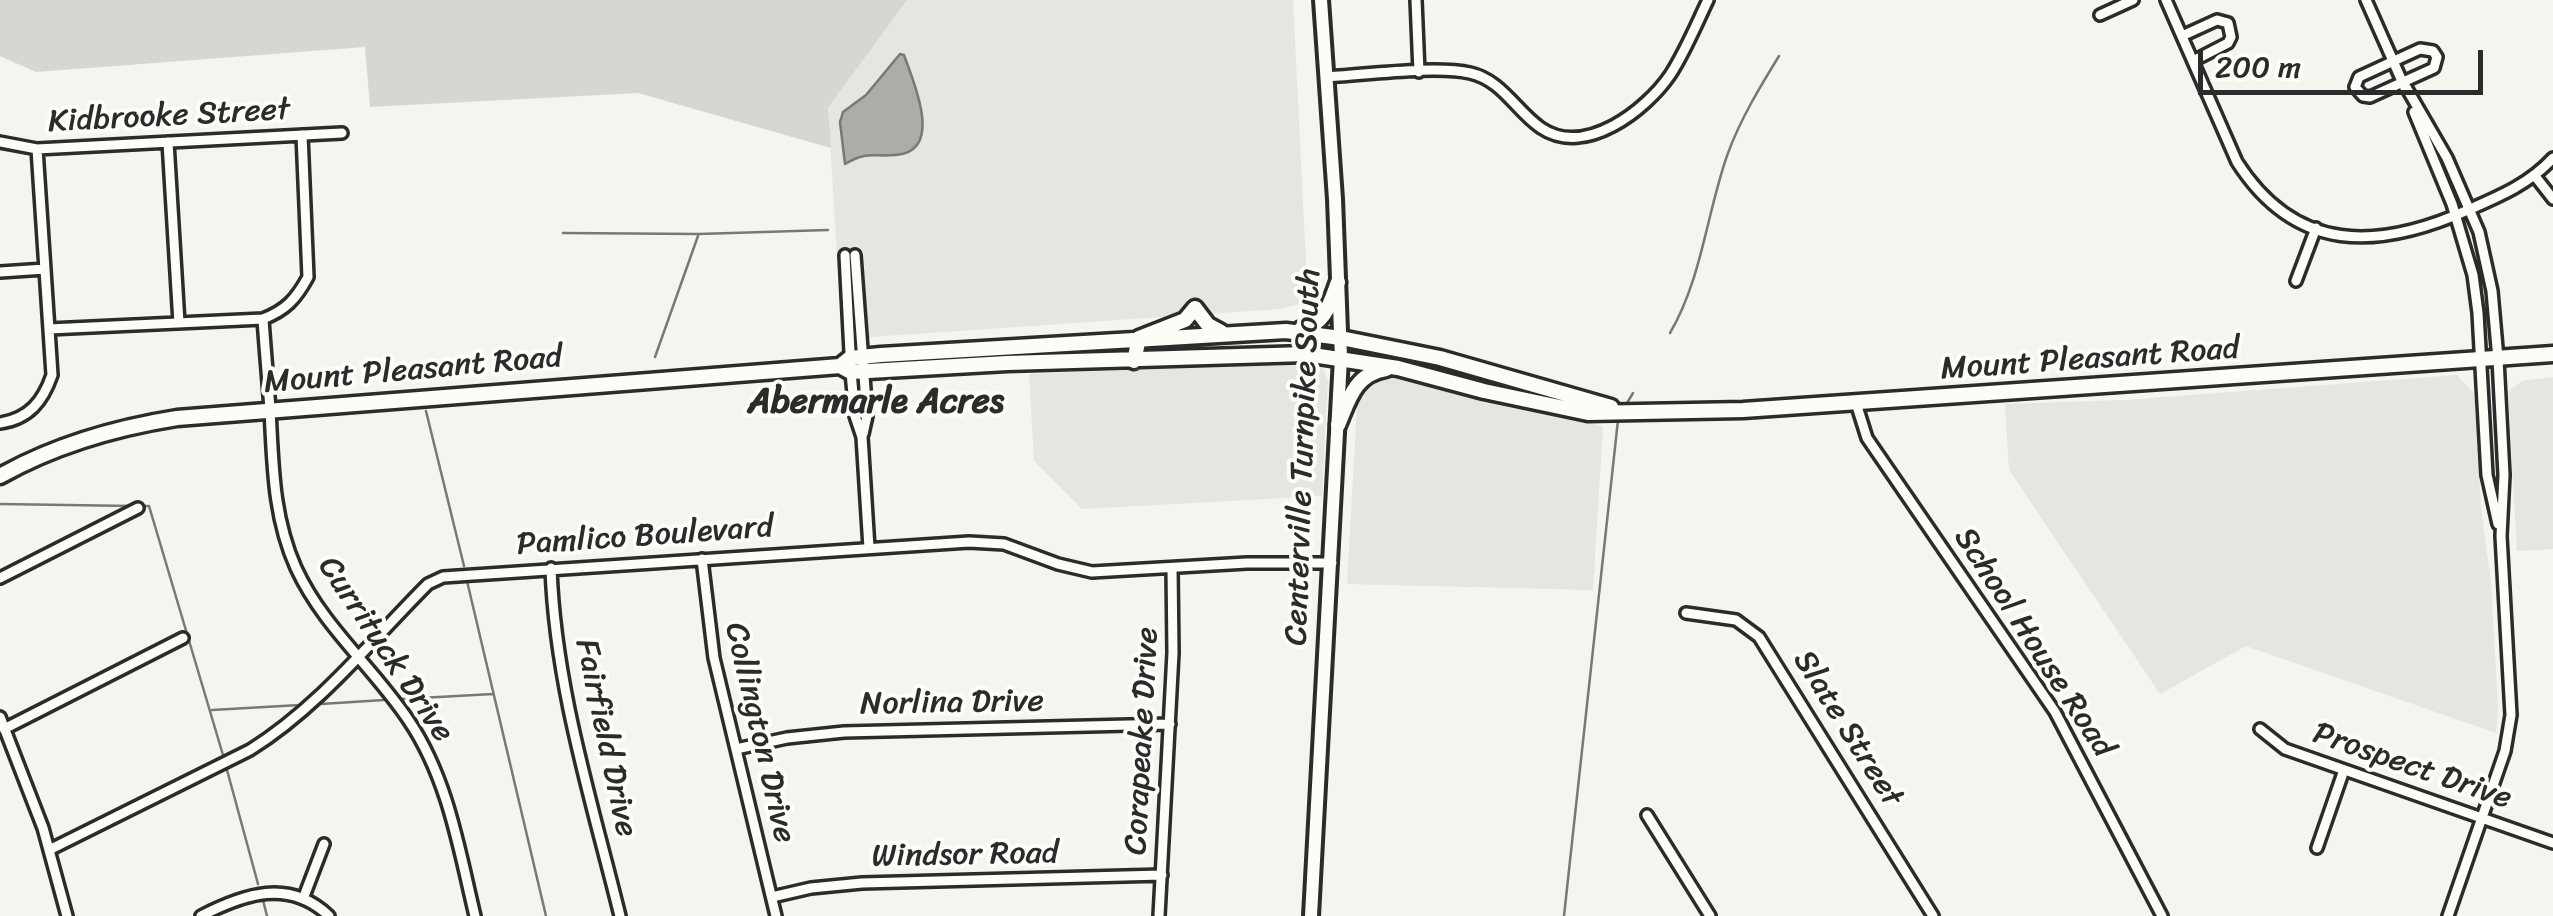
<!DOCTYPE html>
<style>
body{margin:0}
#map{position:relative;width:2553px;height:916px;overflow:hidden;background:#f5f4ef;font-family:Sriracha,sans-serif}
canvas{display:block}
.scale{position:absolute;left:2198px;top:50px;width:285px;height:45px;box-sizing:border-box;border:5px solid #2b2b2b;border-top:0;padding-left:12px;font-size:30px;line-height:35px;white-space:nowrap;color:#2b2b2b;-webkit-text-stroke:8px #fdfcf7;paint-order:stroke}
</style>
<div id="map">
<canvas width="2553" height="916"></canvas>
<div class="scale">200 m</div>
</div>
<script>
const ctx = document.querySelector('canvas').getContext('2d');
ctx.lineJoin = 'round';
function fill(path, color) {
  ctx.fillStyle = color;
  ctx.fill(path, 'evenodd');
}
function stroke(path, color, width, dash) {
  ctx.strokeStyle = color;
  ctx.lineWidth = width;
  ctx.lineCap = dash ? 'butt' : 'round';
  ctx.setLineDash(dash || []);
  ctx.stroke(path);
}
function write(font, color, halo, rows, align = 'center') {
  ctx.font = font + ' Sriracha,sans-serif';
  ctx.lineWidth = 8;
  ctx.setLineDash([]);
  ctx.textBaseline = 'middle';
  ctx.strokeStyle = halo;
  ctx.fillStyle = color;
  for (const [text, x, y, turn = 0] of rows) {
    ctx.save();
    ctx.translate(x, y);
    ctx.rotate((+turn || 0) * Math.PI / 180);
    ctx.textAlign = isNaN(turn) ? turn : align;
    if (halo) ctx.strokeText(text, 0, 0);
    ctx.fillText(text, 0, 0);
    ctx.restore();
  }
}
const built = new Path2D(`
 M907 0H1293L1308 302 1279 309 842 339 828 108Z
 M1301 361 1317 364 1324 370 1328 380 1322 496 1082 509 1034 461 1029 374Z
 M1386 373 1603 426 1593 590 1347 584 1358 388Z
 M2457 375 2475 394 2481 508 2491 582 2498 709 2496 733 2246 646 2160 694 2009 470 2005 404 2125 400Z
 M2553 377V549L2517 551 2508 391 2522 381Z`);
const green = new Path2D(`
 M0 0H907L828 108 831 148 638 93 370 107 365 47 36 72 0 56Z`);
const water = new Path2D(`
 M900 54 904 55C913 81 945 151 896 155 871 157 867 151 845 164L840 122 843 112 866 95Z`);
const stream = new Path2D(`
 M563 233 699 234 828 230
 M1670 333C1702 279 1707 211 1728 153 1741 118 1760 87 1779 56
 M655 357 698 236
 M1627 403 1633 393
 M426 411 464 566
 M0 504 133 506
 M141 506H149L223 755
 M467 581 546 916
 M402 699 493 694
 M321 704 384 700
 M212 710 300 705
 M227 770 258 884
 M263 900 267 916
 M1564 916 1618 420`);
const minor = new Path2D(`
 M1416 0 1419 72
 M2166 0 2237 162C2296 254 2378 250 2468 210 2500 196 2529 184 2553 158
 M2366 0 2405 88
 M2100 15 2133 0
 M2182 36 2217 20 2228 23 2231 37 2228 43 2193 61
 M2420 49 2433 51 2437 57 2434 68 2370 97 2363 96 2355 87 2359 77Z
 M1326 77C1364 75 1436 65 1470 73 1502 80 1516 111 1541 128 1585 158 1646 110 1670 75 1685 52 1696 25 1708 0
 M2403 82 2447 158 2479 232 2492 291 2498 359 2504 475 2501 536 2511 715 2505 751 2448 916
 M2414 112 2452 204 2473 275 2478 313 2487 475 2498 524
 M0 142 37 149 342 133
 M168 142 179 323
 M2535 176 2553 199
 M845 255 851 372 855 416 862 437 869 548
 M855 255 867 416 863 434
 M0 272 45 269
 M2296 281 2316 228
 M263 319C265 349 268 380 270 410 273 465 273 517 296 568 323 627 374 668 409 721 448 779 459 849 475 916
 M49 329 263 319C286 310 296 299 308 277L302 135
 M1856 403 1867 438 2055 712 2162 916
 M0 423C29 419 43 401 52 375L37 149
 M702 559 714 658 776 916
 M551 568C555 686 592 802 620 916
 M0 578 138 508
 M1686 613 1736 620 1759 637 1933 916
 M0 717 43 828 67 916
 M4 729 183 638
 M2260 729 2285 749 2553 843
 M736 749 787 738 844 732 1170 724
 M1647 815 1710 916
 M2317 848 2344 770
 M49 850 250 750C319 707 371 641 428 584L443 577 969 542 1004 544 1058 564 1092 572 1247 563H1332
 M772 897 811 888 862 883 1162 875
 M303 899 324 844
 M201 916C244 894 289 878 329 916
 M1159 916 1173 653 1172 568`);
const secondary = new Path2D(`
 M1311 916 1341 358 1335 199 1321 0`);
const trunk = new Path2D(`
 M1301 329C1326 324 1330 303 1338 282
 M1134 361 1139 338 1185 320 1195 308 1208 325 1221 332
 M840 366 850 358 881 355 1286 331 1341 338 1440 358 1611 407
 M1338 425C1349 399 1355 374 1386 369
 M0 476C55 445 114 428 177 418L840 366 851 372 1007 363 1306 354 1398 368 1484 391 1588 413 1743 410 2553 354`);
const streetNames = [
 ["Kidbrooke Street",169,117,-3],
 ["Mount Pleasant Road",2090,360,-4],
 ["Mount Pleasant Road",413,371,-5],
 ["Centerville Turnpike South",1304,457,-88],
 ["Pamlico Boulevard",645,537,-4],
 ["School House Road",2033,643,57],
 ["Currituck Drive",385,650,56],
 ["Norlina Drive",952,704,-1],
 ["Slate Street",1847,729,58],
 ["Collington Drive",759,733,77],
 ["Fairfield Drive",605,738,78],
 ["Corapeake Drive",1143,741,-87],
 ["Prospect Drive",2412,767,19],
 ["Windsor Road",965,856,-1]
];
const neighbourhoodNames = [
 ["Abermarle Acres",876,403]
];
fill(built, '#e6e5e0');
fill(green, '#d7d6d2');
fill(water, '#adaca9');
stroke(water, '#797877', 2.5);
stroke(stream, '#797877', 2.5);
stroke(minor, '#2b2b2b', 16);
stroke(secondary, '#2b2b2b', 20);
stroke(trunk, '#2b2b2b', 21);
stroke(minor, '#fdfcf7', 9);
stroke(secondary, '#fdfcf7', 12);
stroke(trunk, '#fdfcf7', 14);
write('32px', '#2b2b2b', '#fdfcf7', streetNames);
write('bold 35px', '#2b2b2b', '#fdfcf7', neighbourhoodNames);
</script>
